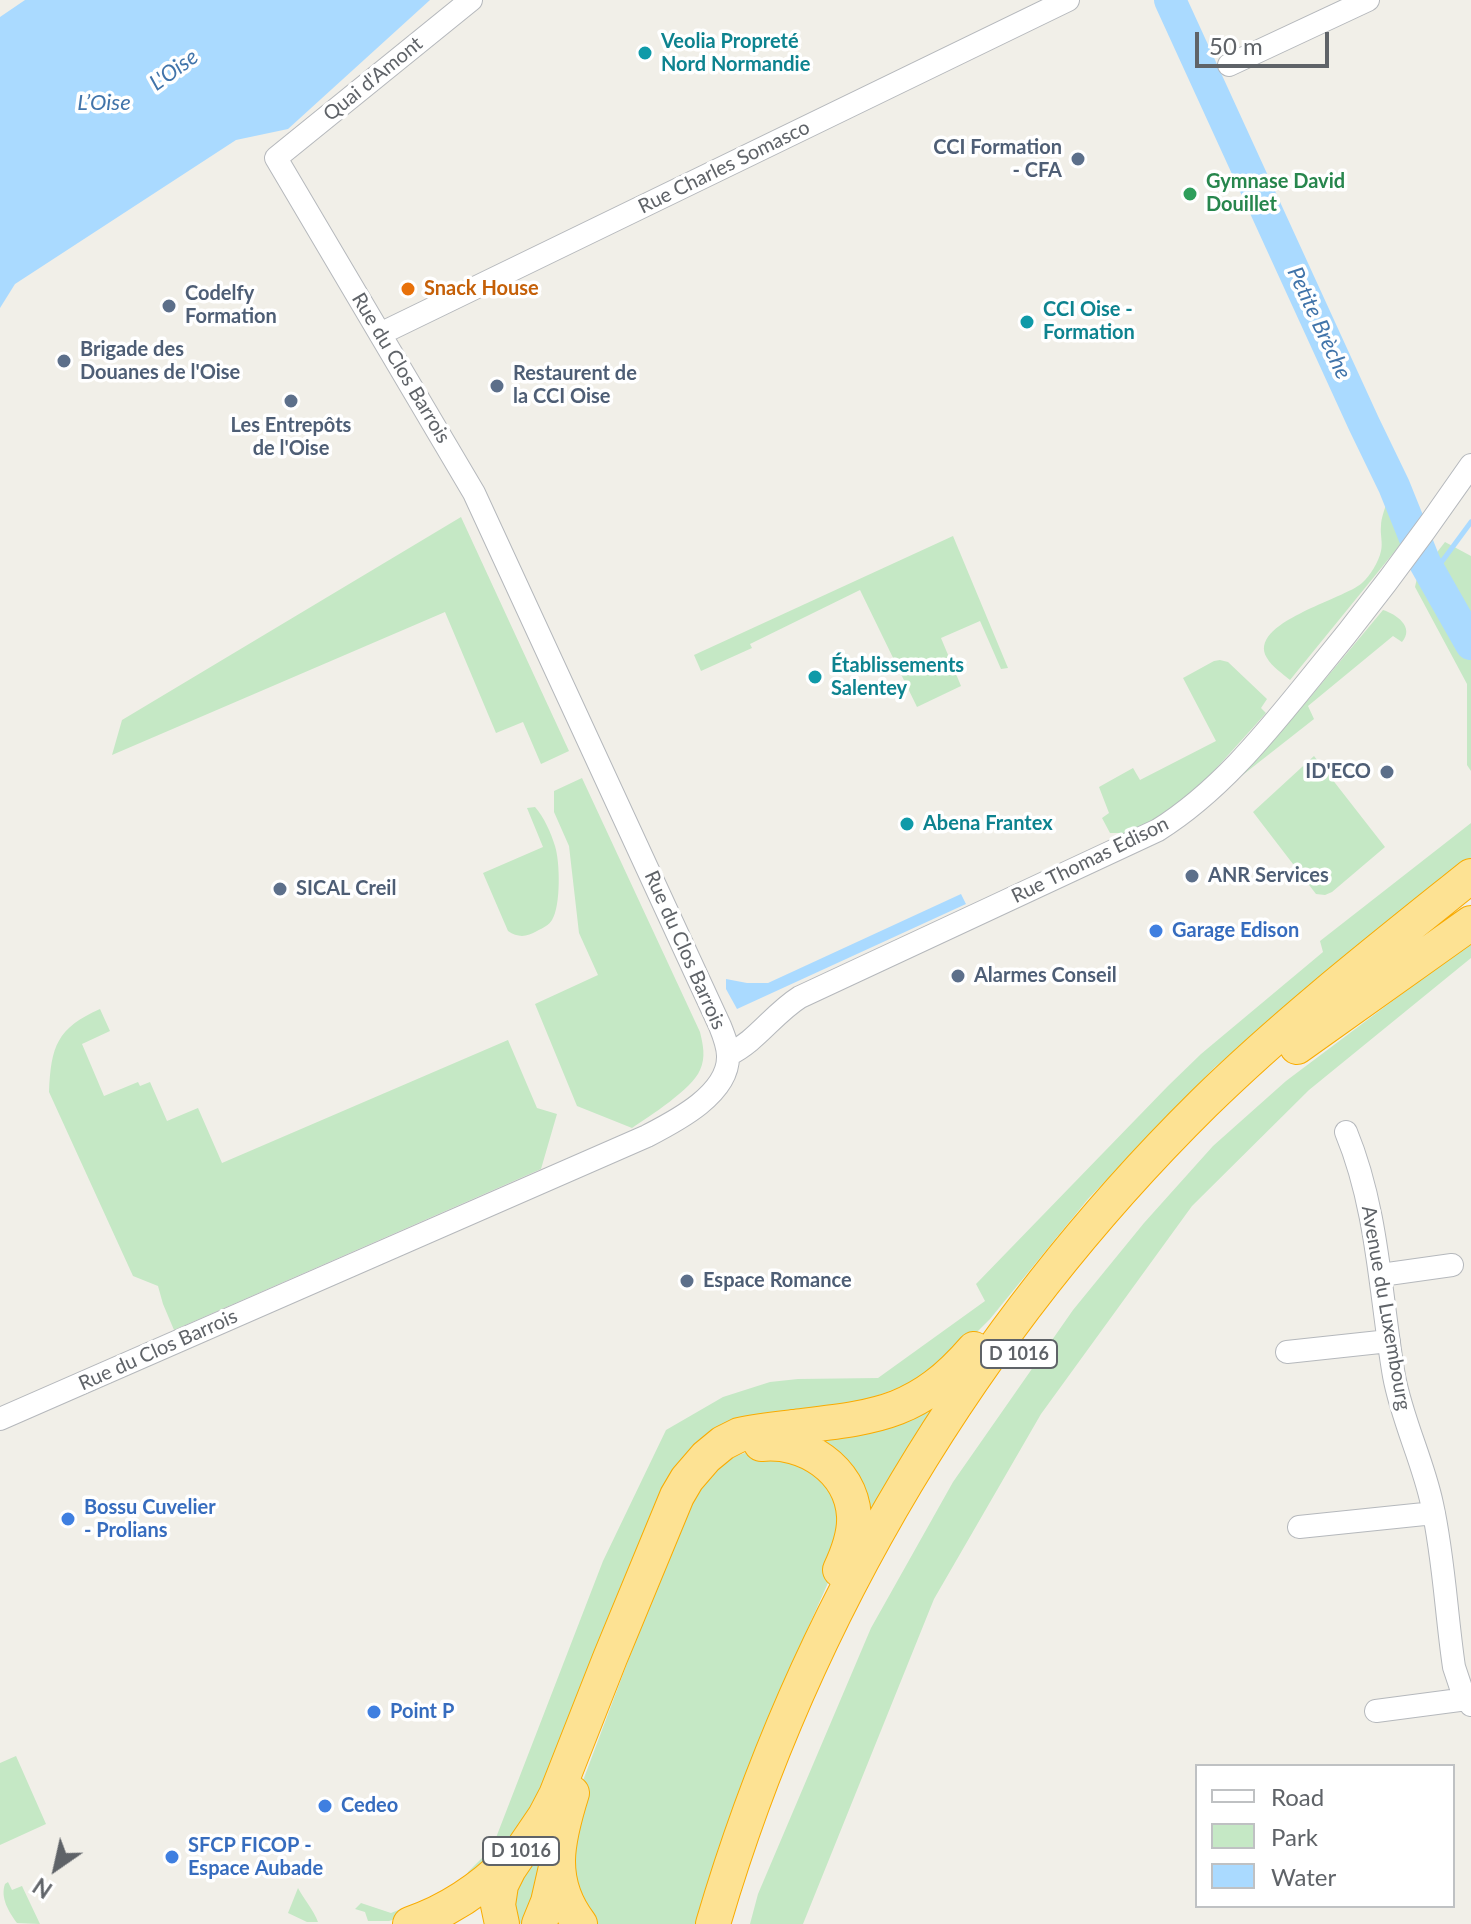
<!DOCTYPE html>
<meta charset="utf-8">
<style>
body{margin:0}
#map{position:relative;width:1471px;height:1924px;overflow:hidden;background:#f1efe8;font-family:Lato,sans-serif}
canvas{display:block}
.legend{position:absolute;left:1195px;top:1764px;width:260px;height:144px;box-sizing:border-box;background:#fff;border:2px solid #bfc1c3;margin:0;padding:10px 14px;list-style:none;font-size:24px;color:#5f6368}
.legend li{display:flex;align-items:center;gap:16px;height:40px}
.legend b{width:40px;border:2px solid #bfc1c3}
.north{position:absolute;left:16px;top:1828px;width:80px;height:80px;-webkit-text-stroke:6px #fff;paint-order:stroke;rotate:214deg;font-size:22px;font-weight:700;line-height:32px;text-align:center;color:#5f6368}
.north::after{content:'';display:block;margin:auto;width:28px;height:36px;background:#5f6368;clip-path:polygon(50% 0,100% 100%,50% 72%,0 100%)}
.scale{position:absolute;left:1195px;top:32px;width:134px;height:36px;box-sizing:border-box;border:4px solid #5f6368;border-top:0;padding-left:10px;font-size:24px;line-height:28px;white-space:nowrap;color:#5f6368;-webkit-text-stroke:6px #fff;paint-order:stroke}
</style>
<div id="map">
<canvas width="1471" height="1924"></canvas>
<ul class="legend">
<li><b style="height:10px;background:#fff"></b>Road</li>
<li><b style="height:22px;background:#c5e8c5"></b>Park</li>
<li><b style="height:22px;background:#aadaff"></b>Water</li>
</ul>
<div class="north">N</div>
<div class="scale">50 m</div>
</div>
<script>
const ctx = document.querySelector('canvas').getContext('2d');
ctx.lineJoin = 'round';
function fill(path, color) {
  ctx.fillStyle = color;
  ctx.fill(path, 'evenodd');
}
function stroke(path, color, width, dash) {
  ctx.strokeStyle = color;
  ctx.lineWidth = width;
  ctx.lineCap = dash ? 'butt' : 'round';
  ctx.setLineDash(dash || []);
  ctx.stroke(path);
}
function write(font, color, halo, rows, align = 'center') {
  ctx.font = font + ' Lato,sans-serif';
  ctx.lineWidth = 7;
  ctx.setLineDash([]);
  ctx.textBaseline = 'middle';
  ctx.strokeStyle = halo;
  ctx.fillStyle = color;
  for (const [text, x, y, turn = 0] of rows) {
    ctx.save();
    ctx.translate(x, y);
    ctx.rotate((+turn || 0) * Math.PI / 180);
    ctx.textAlign = isNaN(turn) ? turn : align;
    if (halo) ctx.strokeText(text, 0, 0);
    ctx.fillText(text, 0, 0);
    ctx.restore();
  }
}
const green = new Path2D(`
 M1387 501 1404 540 1290 680C1282 673 1272 667 1267 658 1246 623 1345 599 1362 583 1370 576 1379 561 1381 551 1383 543 1380 534 1381 526 1381 518 1385 509 1387 501Z
 M461 517 569 751 541 764 523 722 496 733 445 612 112 755 122 720Z
 M953 536 1008 668 1001 669 980 621 941 638 961 686 917 707 860 590 750 644 752 648 701 671 694 655Z
 M1445 542 1471 556V771L1467 765V684L1415 587 1417 578Z
 M1383 610C1396 614 1415 627 1402 642L1393 636 1308 706 1314 719 1235 781 1307 701Z
 M1220 660 1228 662 1267 699 1261 708 1266 713 1194 793 1170 811 1130 833H1110L1102 818 1109 813 1099 787 1133 768 1140 780 1216 741 1183 678 1214 661Z
 M1314 756 1385 847 1332 892 1325 895 1316 894 1253 812Z
 M582 778 700 1032C703 1045 706 1057 700 1070 692 1089 650 1116 632 1128L577 1106 535 1004 598 975 579 933 569 846 554 812V791Z
 M535 807C544 817 551 833 555 846 560 861 561 906 552 920 549 925 543 928 537 931 527 937 518 938 508 931L483 873 543 847 527 808Z
 M1471 823V858L1215 1067 1088 1199 990 1319 948 1361 916 1381 871 1398 740 1427 702 1447 675 1480 636 1568 550 1784 531 1824 515 1848 483 1877 431 1909 389 1921H368L365 1912 355 1909 361 1903 391 1913 464 1884 468 1872 492 1848 603 1561 666 1430 723 1397 770 1382 798 1379 878 1378 985 1301 976 1284 1168 1086 1201 1054 1323 952 1320 941Z
 M1471 942V958L1309 1090 1192 1206 1041 1414 934 1599 803 1924H750L758 1894 871 1628 953 1482 1073 1310 1144 1223 1213 1146 1286 1081Z
 M100 1009 110 1031 82 1044 104 1096 138 1082 140 1086 150 1082 167 1121 198 1108 222 1163 508 1040 537 1108 557 1114 541 1169 174 1330 163 1304 158 1286 133 1276 49 1092C51 1046 57 1028 100 1009Z
 M946 1393 864 1530 811 1432Z
 M772 1447 837 1485 840 1556 770 1713 746 1773 730 1819 706 1924H592L564 1860 573 1807 660 1576 695 1496 710 1473 729 1459 752 1450Z
 M16 1756 46 1824 0 1845V1763Z
 M549 1840 524 1924 516 1923 507 1898Z
 M8 1882 12 1890 22 1886 40 1924 17 1923C9 1912 0 1898 5 1884Z
 M298 1888C304 1899 314 1911 318 1922H307L288 1913Z`);
const water = new Path2D(`
 M25 0H430L288 129 236 140 15 284 0 308V17Z
 M961 894 966 904 737 1009 726 989V979L747 983H768Z`);
const stream = new Path2D(`
 M1432 575 1471 522`);
const river = new Path2D(`
 M1170 0 1364 424 1394 486 1425 563 1471 644`);
const minor = new Path2D(`
 M1229 65 1368 0
 M380 334 1068 0
 M728 1055C757 1041 773 1014 800 997L1158 830C1217 793 1262 738 1305 685 1364 614 1419 541 1471 465
 M1346 1132C1378 1209 1380 1294 1394 1376 1402 1420 1423 1461 1432 1504 1444 1558 1446 1613 1454 1667L1462 1691 1471 1705
 M1381 1275 1452 1265
 M1287 1352 1389 1341
 M0 1419 647 1136C676 1121 729 1094 728 1056 728 1046 724 1036 720 1026L474 493 276 158 471 0
 M1299 1527 1434 1513
 M1376 1711 1467 1699`);
const highway = new Path2D(`
 M1297 1047 1471 923
 M761 1444C804 1439 851 1469 854 1516 855 1535 848 1553 840 1570
 M572 1793C557 1841 547 1881 580 1924
 M410 1924C448 1911 482 1888 510 1860
 M502 1924 498 1905 501 1885 509 1869 545 1816 556 1795 610 1658 677 1496 687 1479 706 1457 723 1443 739 1435C756 1431 775 1429 793 1427 875 1417 917 1415 974 1349
 M539 1924 548 1902 556 1867
 M713 1924C804 1614 974 1330 1204 1103 1288 1021 1380 949 1471 876`);
const markers = [
 [645,53,8,"#0f9aa8"],
 [1078,159,8,"#5c6f8a"],
 [1190,194,8,"#2e9e5b"],
 [408,289,8,"#e8710a"],
 [169,306,8,"#5c6f8a"],
 [1027,322,8,"#0f9aa8"],
 [64,361,8,"#5c6f8a"],
 [497,386,8,"#5c6f8a"],
 [291,401,8,"#5c6f8a"],
 [815,677,8,"#0f9aa8"],
 [1387,772,8,"#5c6f8a"],
 [907,824,8,"#0f9aa8"],
 [1192,876,8,"#5c6f8a"],
 [280,889,8,"#5c6f8a"],
 [1156,931,8,"#3f7fe0"],
 [958,976,8,"#5c6f8a"],
 [687,1281,8,"#5c6f8a"],
 [68,1519,8,"#3f7fe0"],
 [374,1712,8,"#3f7fe0"],
 [325,1806,8,"#3f7fe0"],
 [172,1857,8,"#3f7fe0"]
];
const shields = [
 [1019,1354,76],
 [521,1851,76]
];
const shieldNames = [
 ["D 1016",1019,1354],
 ["D 1016",521,1851]
];
const cultureNames = [
 ["Veolia Propreté",661,42],
 ["Nord Normandie",661,65],
 ["CCI Oise -",1043,310],
 ["Formation",1043,333],
 ["Établissements",831,666],
 ["Salentey",831,689],
 ["Abena Frantex",923,824]
];
const streetNames = [
 ["Quai d'Amont",373,79,-39],
 ["Rue Charles Somasco",724,167,-26],
 ["Rue du Clos Barrois",401,368,59],
 ["Rue Thomas Edison",1090,860,-26],
 ["Rue du Clos Barrois",685,950,66],
 ["Avenue du Luxembourg",1386,1308,80],
 ["Rue du Clos Barrois",158,1350,-24]
];
const serviceNames = [
 ["CCI Formation",1062,148,"right"],
 ["- CFA",1062,171,"right"],
 ["Codelfy",185,294],
 ["Formation",185,317],
 ["Brigade des",80,350],
 ["Douanes de l'Oise",80,373],
 ["Restaurent de",513,374],
 ["la CCI Oise",513,397],
 ["Les Entrepôts",291,426,"center"],
 ["de l'Oise",291,449,"center"],
 ["ID'ECO",1371,772,"right"],
 ["ANR Services",1208,876],
 ["SICAL Creil",296,889],
 ["Alarmes Conseil",974,976],
 ["Espace Romance",703,1281]
];
const leisureNames = [
 ["Gymnase David",1206,182],
 ["Douillet",1206,205]
];
const foodNames = [
 ["Snack House",424,289]
];
const shopNames = [
 ["Garage Edison",1172,931],
 ["Bossu Cuvelier",84,1508],
 ["- Prolians",84,1531],
 ["Point P",390,1712],
 ["Cedeo",341,1806],
 ["SFCP FICOP -",188,1846],
 ["Espace Aubade",188,1869]
];
const waterNames = [
 ["L'Oise",174,70,-36],
 ["L’Oise",104,103],
 ["Petite Brèche",1319,323,65]
];
fill(green, '#c5e8c5');
fill(water, '#aadaff');
stroke(stream, '#aadaff', 5);
stroke(river, '#aadaff', 32);
stroke(minor, '#b5b8bc', 24);
stroke(highway, '#f9ab00', 36);
stroke(minor, '#fff', 22);
stroke(highway, '#fde293', 34);
for (const [x, y, r, color] of markers) {
  const dot = new Path2D();
  dot.arc(x, y, r, 0, 2 * Math.PI);
  ctx.fillStyle = color;
  ctx.fill(dot);
  stroke(dot, '#fff', 3);
}
for (const [x, y, w] of shields) {
  const box = new Path2D();
  box.roundRect(x - w / 2, y - 14, w, 28, 6);
  ctx.fillStyle = '#fff';
  ctx.fill(box);
  stroke(box, '#5f6368', 2);
}
write('bold 18px', '#5f6368', null, shieldNames);
write('bold 20px', '#0d838f', '#fff', cultureNames, 'left');
write('20px', '#5f6368', '#fff', streetNames);
write('bold 20px', '#4e5e75', '#fff', serviceNames, 'left');
write('bold 20px', '#27864d', '#fff', leisureNames, 'left');
write('bold 20px', '#c56008', '#fff', foodNames, 'left');
write('bold 20px', '#366cbe', '#fff', shopNames, 'left');
write('italic 22px', '#4174aa', '#fff', waterNames);
</script>
